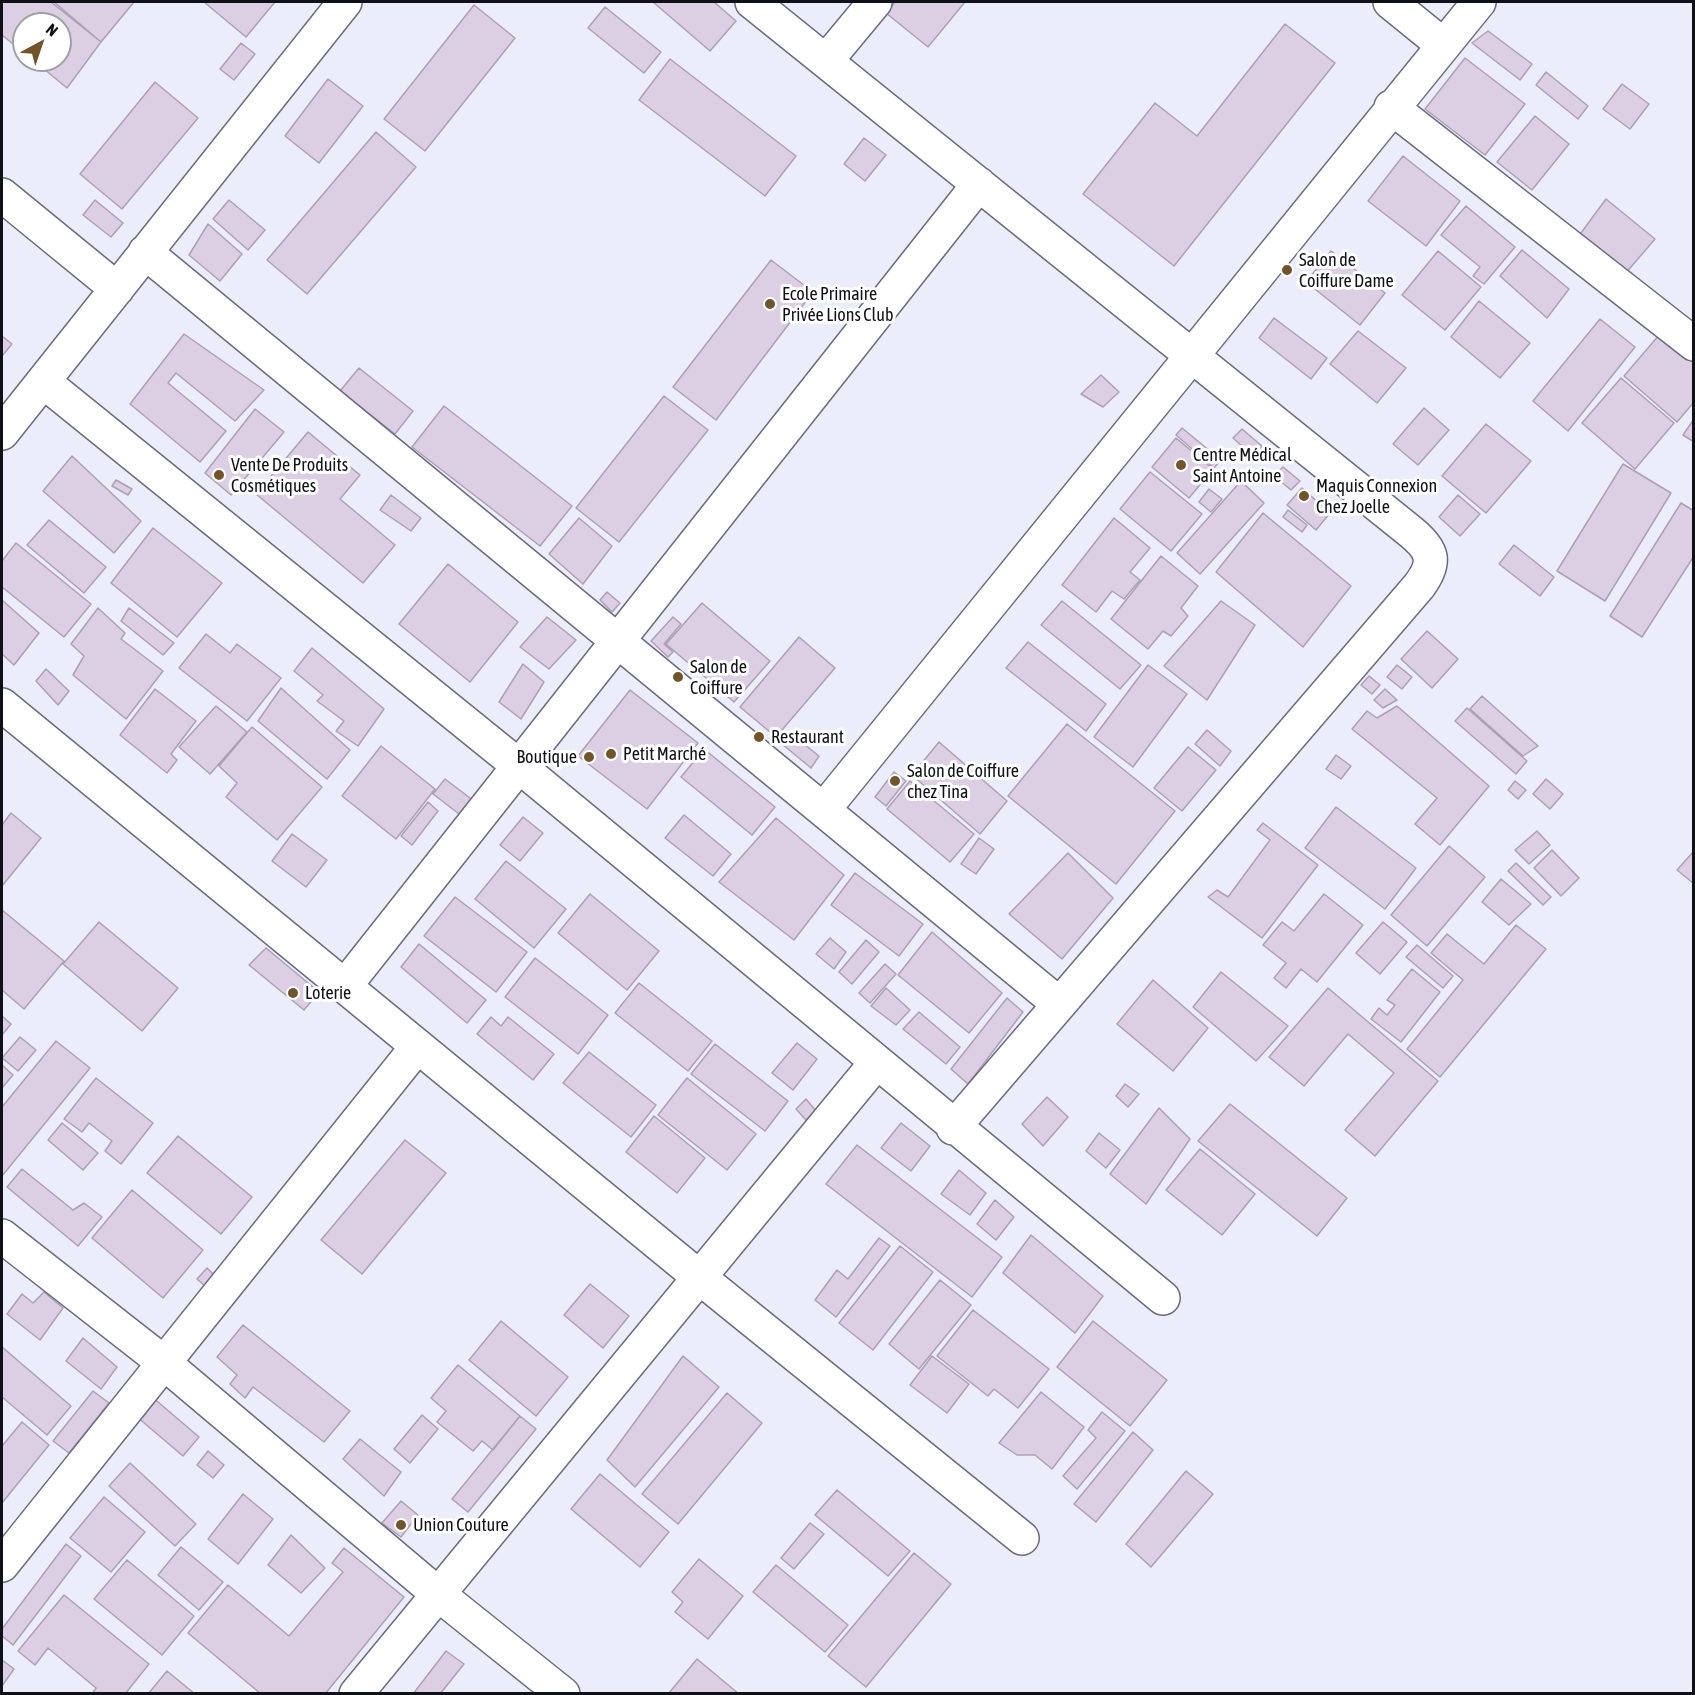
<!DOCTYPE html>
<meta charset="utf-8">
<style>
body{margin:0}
#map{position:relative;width:1695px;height:1695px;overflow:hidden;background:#ecedfb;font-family:"Asap Condensed",sans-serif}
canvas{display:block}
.frame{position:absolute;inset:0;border:3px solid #101118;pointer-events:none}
.north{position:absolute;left:12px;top:12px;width:60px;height:60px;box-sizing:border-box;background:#fff;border:2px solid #9fa0a3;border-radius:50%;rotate:40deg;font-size:16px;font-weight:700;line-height:24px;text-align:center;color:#101118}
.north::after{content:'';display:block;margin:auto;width:21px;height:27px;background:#725429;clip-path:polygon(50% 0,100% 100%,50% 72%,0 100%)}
</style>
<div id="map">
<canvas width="1695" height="1695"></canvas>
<div class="frame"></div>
<div class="north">N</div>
</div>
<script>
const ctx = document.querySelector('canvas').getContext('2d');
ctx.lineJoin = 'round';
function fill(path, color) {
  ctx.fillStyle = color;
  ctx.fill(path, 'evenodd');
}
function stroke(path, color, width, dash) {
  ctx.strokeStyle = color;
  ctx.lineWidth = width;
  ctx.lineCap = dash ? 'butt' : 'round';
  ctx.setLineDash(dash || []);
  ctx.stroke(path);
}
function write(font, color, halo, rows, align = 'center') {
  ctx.font = font + ' "Asap Condensed",sans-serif';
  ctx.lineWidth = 6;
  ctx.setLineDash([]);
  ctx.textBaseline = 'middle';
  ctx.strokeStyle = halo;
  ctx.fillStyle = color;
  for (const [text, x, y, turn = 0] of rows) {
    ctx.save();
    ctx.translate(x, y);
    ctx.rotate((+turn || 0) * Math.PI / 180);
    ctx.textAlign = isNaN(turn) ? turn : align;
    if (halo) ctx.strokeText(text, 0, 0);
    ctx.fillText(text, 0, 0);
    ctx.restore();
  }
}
const building = new Path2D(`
 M2 2H51L101 42 67 88 33 60H60V24H24V53L2 35Z
 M54 2H134L101 42Z
 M204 2H275L246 37Z
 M653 2H714L736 21 710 51Z
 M895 2H965L928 47 886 13Z
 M474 5 515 38 425 151 384 119Z
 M605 7 661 52 644 73 588 28Z
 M1285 24 1335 63 1174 266 1083 194 1155 103 1197 136Z
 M1488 31 1532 64 1520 80 1472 43Z
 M241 43 255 54 234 80 220 69Z
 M1465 58 1525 104 1485 155 1425 109Z
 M670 59 796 156 765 196 639 100Z
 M1546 72 1588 106 1578 119 1536 85Z
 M328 79 363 106 319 163 285 136Z
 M155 82 198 118 122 209 80 174Z
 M1622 84 1649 104 1630 129 1603 109Z
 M1535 116 1569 144 1532 190 1497 162Z
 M376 132 416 167 307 294 267 260Z
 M864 138 886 155 865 181 844 164Z
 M1403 156 1460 201 1426 246 1368 201Z
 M1606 199 1655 239 1625 274 1578 237Z
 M95 200 123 223 111 237 83 215Z
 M229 200 265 230 248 250 213 219Z
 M1466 206 1515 247 1484 284 1473 276 1480 267 1441 235Z
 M208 224 242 254 220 281 189 255Z
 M1522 250 1569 289 1547 318 1500 276Z
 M1331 251 1385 293 1360 325 1306 282Z
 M1438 251 1481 287 1445 330 1402 295Z
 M771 260 813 292 716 420 673 387Z
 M1479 301 1530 343 1500 378 1451 337Z
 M1274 318 1327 358 1311 379 1259 338Z
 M1600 319 1635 347 1568 431 1533 401Z
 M1358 331 1406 368 1377 403 1330 364Z
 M184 334 264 390 235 421 176 373 168 383 226 431 200 462 130 404Z
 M1660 334 1694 363V402L1677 422 1624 376Z
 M2 336 12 344 2 356Z
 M359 368 413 411 395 434 340 391Z
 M1101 375 1119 392 1103 407 1081 394Z
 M1621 378 1674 423 1635 469 1582 423Z
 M664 396 708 430 619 542 576 508Z
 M444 406 572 506 540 546 412 447Z
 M1424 408 1449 430 1418 465 1393 444Z
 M255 409 284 432 231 495 205 473Z
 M1694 419V442L1683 435Z
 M1486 424 1531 461 1486 513 1442 476Z
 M1182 428 1221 460 1214 468 1176 435Z
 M1242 429 1262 446 1253 456 1233 438Z
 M308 432 360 475 340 499 395 545 363 583 256 494Z
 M1176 438 1213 469 1189 498 1152 467Z
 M72 456 141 521 114 553 43 491Z
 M1623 464 1671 493 1605 601 1557 571Z
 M1283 467 1300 481 1291 490 1274 476Z
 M1150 472 1202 514 1171 551 1120 509Z
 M116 480 132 489 128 495 112 486Z
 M1241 481 1264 503 1200 574 1177 553Z
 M1302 488 1330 513 1316 530 1287 505Z
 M1209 489 1222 499 1211 512 1199 502Z
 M391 495 421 518 411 531 380 510Z
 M1458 495 1480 514 1460 536 1439 517Z
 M1681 503 1694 511V556L1642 637 1610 616Z
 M1288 510 1307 525 1302 532 1283 517Z
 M1263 513 1351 586 1303 647 1216 572Z
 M579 518 612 546 583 584 549 554Z
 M1114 518 1150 548 1130 572 1140 580 1124 599 1112 591 1096 612 1062 585Z
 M49 520 106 567 84 593 27 545Z
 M153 528 222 583 177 637 111 583Z
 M16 543 91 604 64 637 2 587V561Z
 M1514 545 1554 577 1540 596 1499 564Z
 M1161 556 1198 586 1181 608 1188 616 1171 636 1163 631 1148 649 1111 619Z
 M448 564 518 622 470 682 399 624Z
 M607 592 620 603 612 612 600 600Z
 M2 600 39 633 14 665 2 654Z
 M1062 601 1141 665 1120 689 1041 625Z
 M1221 601 1255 625 1207 700 1164 666Z
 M702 603 770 661 734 702 666 644Z
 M98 608 125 633 121 639 163 671 126 719 73 675 84 656 71 644Z
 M129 608 174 643 163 655 121 621Z
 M547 617 576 640 549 669 520 647Z
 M673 617 681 624 664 644 673 652 668 657 651 641Z
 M1427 631 1458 659 1432 688 1401 659Z
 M206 634 230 653 237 644 281 678 247 721 179 668Z
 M799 637 835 668 776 737 740 707Z
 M1028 642 1106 704 1086 731 1006 668Z
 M312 648 384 709 358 746 336 731 344 721 317 701 323 695 294 671Z
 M523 664 544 682 521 719 499 702Z
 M1148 665 1187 694 1133 767 1094 737Z
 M1397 665 1412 677 1402 689 1387 677Z
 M46 669 69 691 58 705 36 681Z
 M1369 676 1380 685 1372 694 1361 685Z
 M281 688 350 750 327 779 258 721Z
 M155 689 196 721 171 754 177 760 167 773 120 735Z
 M1385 689 1397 700 1383 708 1374 700Z
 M630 690 698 743 647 809 578 756Z
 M1482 696 1538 746 1523 756 1470 709Z
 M216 706 247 732 210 774 179 747Z
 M1397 706 1489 786 1440 845 1415 824 1437 798 1352 729 1367 711 1377 718Z
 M1467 708 1527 761 1516 774 1455 721Z
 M1067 724 1175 811 1116 884 1008 796Z
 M252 727 322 787 277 840 226 797 237 783 219 766Z
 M1207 730 1231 751 1220 766 1195 744Z
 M790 733 819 756 811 768 782 744Z
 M939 742 1007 801 980 834 912 775Z
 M381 746 435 789 396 839 342 796Z
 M1188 747 1216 770 1182 811 1154 788Z
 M704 749 775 807 752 835 681 777Z
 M1336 755 1351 766 1341 779 1326 769Z
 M894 772 906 781 886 806 875 797Z
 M445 779 474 801 463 817 433 794Z
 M1546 779 1563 794 1550 809 1533 794Z
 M910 781 974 834 950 862 887 809Z
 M1515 781 1526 790 1518 799 1508 790Z
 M428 802 438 811 412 845 401 836Z
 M1336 807 1416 868 1385 909 1305 848Z
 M11 813 41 838 2 886V825Z
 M684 815 731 854 713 876 665 838Z
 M523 817 543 833 520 861 500 845Z
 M776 818 844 875 794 940 719 882Z
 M1263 823 1318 865 1262 938 1208 897 1217 890 1228 897 1270 840 1257 830Z
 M1537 831 1550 845 1529 864 1515 850Z
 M292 834 327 860 306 887 272 861Z
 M979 838 994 849 976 874 961 864Z
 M1449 846 1485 877 1427 946 1391 915Z
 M1552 850 1579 878 1561 896 1534 868Z
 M1694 851V882L1693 883 1677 870Z
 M1068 853 1113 898 1062 959 1009 914Z
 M506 861 566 909 534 948 475 899Z
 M1516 863 1551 897 1543 905 1508 871Z
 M855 873 923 924 899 956 831 905Z
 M1501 879 1531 904 1509 925 1482 902Z
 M590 894 659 951 627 990 558 933Z
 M1324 894 1363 925 1317 982 1301 969 1286 988 1274 978 1286 963 1263 945 1282 922 1294 931Z
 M455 897 527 952 496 992 424 936Z
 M2 910 64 961 24 1009 2 990Z
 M99 922 178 988 142 1031 63 964Z
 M1383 922 1407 942 1380 974 1356 953Z
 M1516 925 1546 949 1440 1077 1407 1049 1463 980 1431 953 1447 934 1484 964Z
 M932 932 1002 993 969 1033 898 975Z
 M830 938 846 952 834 969 816 954Z
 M866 940 879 952 852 984 839 972Z
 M419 944 486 1000 467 1023 401 967Z
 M1417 945 1453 976 1443 988 1406 957Z
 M266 948 319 992 304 1010 249 965Z
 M535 958 608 1015 578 1054 505 997Z
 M885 964 896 974 870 1003 859 993Z
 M1412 969 1440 992 1401 1042 1371 1019 1379 1008 1387 1015 1395 1005 1387 1000Z
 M1221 972 1288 1026 1256 1061 1193 1007Z
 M1153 980 1208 1028 1173 1071 1117 1024Z
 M639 983 712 1041 688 1071 615 1013Z
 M886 988 910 1010 896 1025 871 1006Z
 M1328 988 1438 1081 1375 1156 1345 1130 1394 1073 1348 1034 1304 1086 1269 1057Z
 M1007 998 1023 1012 968 1084 951 1069Z
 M919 1012 960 1047 946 1064 903 1029Z
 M2 1016 11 1024 2 1035Z
 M491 1017 501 1026 508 1017 554 1054 533 1080 477 1034Z
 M20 1037 36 1050 18 1071 2 1058Z
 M56 1041 90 1068 2 1176V1107Z
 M797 1043 817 1059 793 1090 772 1073Z
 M715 1044 788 1101 765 1131 691 1074Z
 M589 1052 656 1105 631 1137 563 1083Z
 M2 1065 13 1075 2 1088Z
 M96 1078 153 1123 121 1164 105 1151 112 1141 89 1123 82 1132 64 1119Z
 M687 1078 756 1134 727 1170 658 1115Z
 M1125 1084 1139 1094 1128 1107 1116 1096Z
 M1047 1097 1068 1117 1043 1146 1022 1124Z
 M806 1099 816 1111 806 1120 796 1109Z
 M1230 1104 1347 1198 1317 1236 1198 1141Z
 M1159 1108 1190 1139 1146 1204 1110 1174Z
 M654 1116 705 1158 677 1193 626 1152Z
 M62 1123 98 1153 83 1170 48 1140Z
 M901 1123 930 1146 911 1171 881 1148Z
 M1099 1133 1120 1150 1106 1168 1086 1151Z
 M178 1136 252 1197 221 1234 147 1173Z
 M405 1140 446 1173 362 1274 321 1240Z
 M857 1145 1002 1257 972 1297 826 1184Z
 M1200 1149 1255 1194 1222 1235 1166 1190Z
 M22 1169 73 1210 84 1203 102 1217 78 1246 7 1187Z
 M959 1170 986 1193 970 1215 941 1194Z
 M132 1190 203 1250 163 1298 92 1238Z
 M995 1200 1014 1217 996 1240 977 1224Z
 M1031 1235 1103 1296 1075 1333 1003 1273Z
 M879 1238 890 1246 836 1317 815 1300 837 1270 848 1279Z
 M900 1246 933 1272 873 1350 839 1323Z
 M207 1268 215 1276 205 1286 197 1279Z
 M940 1280 971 1305 919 1369 889 1344Z
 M590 1284 629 1316 603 1348 564 1315Z
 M44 1292 63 1308 40 1340 7 1314 22 1294 33 1303Z
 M973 1310 1049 1369 1018 1408 994 1389 988 1396 937 1356Z
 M501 1321 568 1377 536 1416 469 1360Z
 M1093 1321 1167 1380 1130 1426 1057 1367Z
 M243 1325 350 1411 324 1442 253 1387 245 1398 230 1384 237 1375 217 1357Z
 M83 1338 117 1367 101 1389 66 1361Z
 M2 1347 71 1406 47 1435 2 1397Z
 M683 1356 719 1387 635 1487 607 1460Z
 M932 1356 969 1384 947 1413 910 1385Z
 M458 1365 520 1416 493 1450 482 1441 473 1451 437 1422 446 1411 431 1398Z
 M93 1391 109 1403 69 1453 53 1441Z
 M1041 1392 1084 1427 1052 1469 1035 1455H1017L999 1443Z
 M727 1393 762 1423 678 1524 642 1494Z
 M151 1396 199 1437 183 1456 136 1416Z
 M1102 1412 1125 1431 1077 1489 1063 1476 1096 1438 1088 1430Z
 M422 1415 438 1429 410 1463 394 1449Z
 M520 1416 536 1429 468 1512 452 1499Z
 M22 1422 49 1445 2 1503V1446Z
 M1133 1432 1153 1450 1096 1522 1074 1504Z
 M360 1439 401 1472 384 1496 343 1459Z
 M208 1451 224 1465 213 1478 197 1465Z
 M130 1463 196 1524 175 1546 109 1486Z
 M1186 1471 1213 1494 1151 1567 1126 1544Z
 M600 1474 669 1532 640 1567 571 1509Z
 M837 1490 910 1551 888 1576 815 1515Z
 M243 1494 273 1519 238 1564 208 1539Z
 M104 1497 145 1532 111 1572 70 1538Z
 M401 1501 418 1515 401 1537 382 1523Z
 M810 1523 824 1534 794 1569 781 1558Z
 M291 1535 325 1568 301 1593 268 1565Z
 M66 1544 81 1556 13 1645 2 1636V1629Z
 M181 1547 223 1582 199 1610 158 1575Z
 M344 1548 404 1597 325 1694H261L188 1633 228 1585 289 1636 343 1572 332 1563Z
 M914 1553 951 1584 866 1687 828 1656Z
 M699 1559 743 1596 708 1639 675 1612 683 1602 672 1592Z
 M127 1560 194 1616 162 1655 94 1599Z
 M776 1565 848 1625 825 1652 753 1592Z
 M64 1595 149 1664 125 1694H92L96 1688 48 1648 35 1665 18 1651Z
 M446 1651 464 1664 440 1694H413Z
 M697 1659 739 1694 669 1693Z
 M2 1660 14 1669 2 1686Z
 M167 1671 195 1694H148Z`);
const minor = new Path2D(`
 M752 2 1411 532C1433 550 1437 562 1419 586L953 1128
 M1390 2 1443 45
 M826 61 875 2
 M1391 107 1694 344
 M2 195 117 289
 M145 252 1059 1004
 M44 382 519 766 1163 1298
 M2 433 345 2
 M2 705 699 1277 1022 1538
 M824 809 1479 2
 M345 986 979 184
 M2 1236 163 1362 438 1594 563 1694
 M2 1565 417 1047
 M356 1694 876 1063`);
const markers = [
 [1287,270,6,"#725429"],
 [770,304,6,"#725429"],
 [1181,465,6,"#725429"],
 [219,475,6,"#725429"],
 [1304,496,6,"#725429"],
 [678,677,6,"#725429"],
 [759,737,6,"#725429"],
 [611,754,6,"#725429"],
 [589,757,6,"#725429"],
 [895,781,6,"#725429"],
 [293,993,6,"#725429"],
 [401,1525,6,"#725429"]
];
const poiNames = [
 ["Salon de",1299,260],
 ["Coiffure Dame",1299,281],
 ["Ecole Primaire",782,294],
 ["Privée Lions Club",782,315],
 ["Centre Médical",1193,455],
 ["Saint Antoine",1193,476],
 ["Vente De Produits",231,465],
 ["Cosmétiques",231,486],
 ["Maquis Connexion",1316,486],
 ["Chez Joelle",1316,507],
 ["Salon de",690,667],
 ["Coiffure",690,688],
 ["Restaurant",771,737],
 ["Petit Marché",623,754],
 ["Boutique",577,757,"right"],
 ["Salon de Coiffure",907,771],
 ["chez Tina",907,792],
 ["Loterie",305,993],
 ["Union Couture",413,1525]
];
fill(building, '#dccfe4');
stroke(building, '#ada0b4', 1.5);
stroke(minor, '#6a6b7f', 36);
stroke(minor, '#fff', 33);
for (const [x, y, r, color] of markers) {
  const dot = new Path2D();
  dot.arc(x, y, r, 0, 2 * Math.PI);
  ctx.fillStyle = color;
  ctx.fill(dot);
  stroke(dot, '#fff', 2);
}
write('18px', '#101118', '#fff', poiNames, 'left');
</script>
